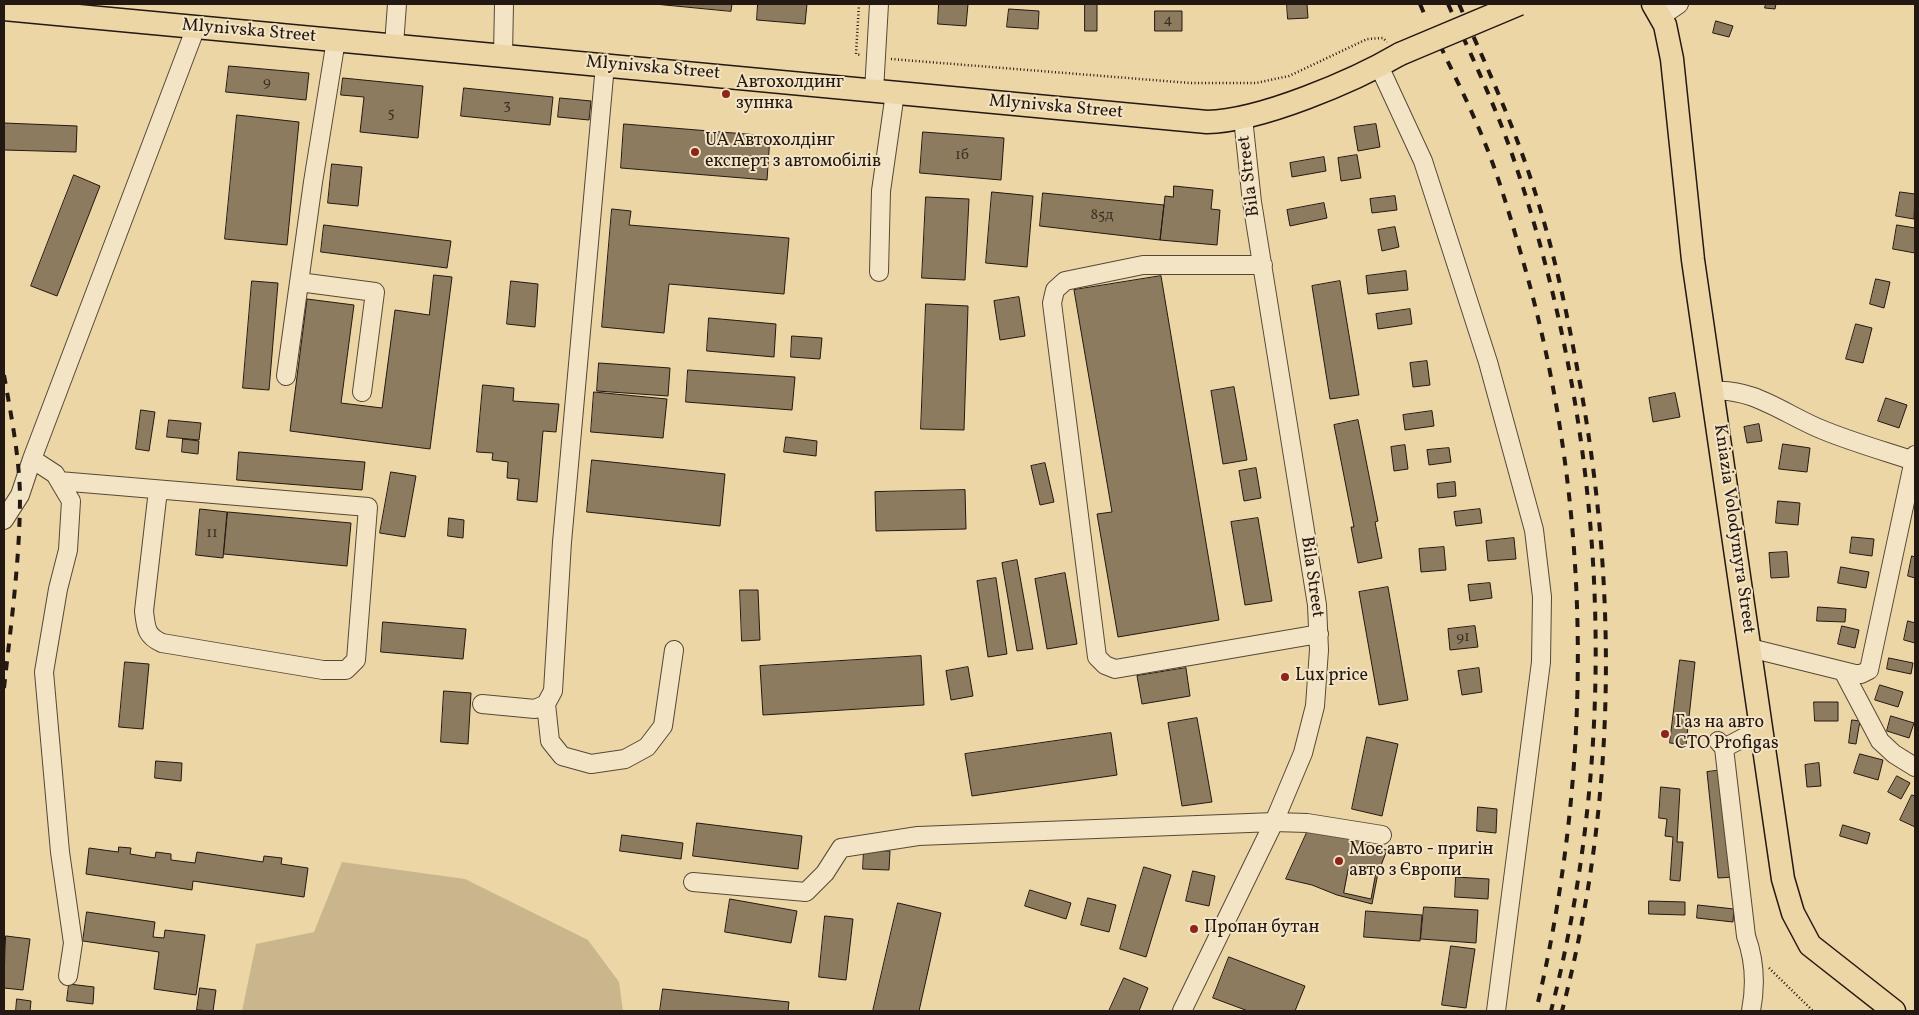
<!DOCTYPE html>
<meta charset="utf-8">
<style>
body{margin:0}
#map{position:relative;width:1919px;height:1015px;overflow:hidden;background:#ecd6a6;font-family:Vollkorn,serif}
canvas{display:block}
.frame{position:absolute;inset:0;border:5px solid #241812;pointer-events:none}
</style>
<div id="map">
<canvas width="1919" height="1015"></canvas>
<div class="frame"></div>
</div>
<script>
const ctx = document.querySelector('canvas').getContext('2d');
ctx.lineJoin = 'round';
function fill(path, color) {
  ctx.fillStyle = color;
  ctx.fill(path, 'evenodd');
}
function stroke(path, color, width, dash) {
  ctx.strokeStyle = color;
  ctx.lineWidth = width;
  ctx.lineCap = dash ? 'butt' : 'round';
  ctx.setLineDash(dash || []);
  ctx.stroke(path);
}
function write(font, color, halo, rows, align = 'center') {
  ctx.font = font + ' Vollkorn,serif';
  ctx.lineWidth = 4;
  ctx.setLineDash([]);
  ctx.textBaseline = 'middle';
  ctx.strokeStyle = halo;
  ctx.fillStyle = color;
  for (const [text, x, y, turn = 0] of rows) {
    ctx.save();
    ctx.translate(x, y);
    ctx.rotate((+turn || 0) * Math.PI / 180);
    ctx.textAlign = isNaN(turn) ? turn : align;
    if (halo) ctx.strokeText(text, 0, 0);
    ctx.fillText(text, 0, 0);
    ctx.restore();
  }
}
const green = new Path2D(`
 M342 862 465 879 588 940 619 982 623 1011H242L256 944 314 932Z`);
const building = new Path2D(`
 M655 4H732L731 11Z
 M758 4H807L805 24 757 20Z
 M939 4H968L966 26 938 24Z
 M1085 4H1097V31H1085Z
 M1287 4H1307L1308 18 1288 19Z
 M1766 4H1776L1775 9 1765 8Z
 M1009 9 1039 11 1038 29 1007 27Z
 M1155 11H1182V31H1155Z
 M1716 21 1733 26 1729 37 1713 33Z
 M229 66 309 73 306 100 226 92Z
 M343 78 423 86 418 138 360 132 364 97 341 95Z
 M464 88 553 97 550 125 461 116Z
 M560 98 591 101 589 120 558 117Z
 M237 115 299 122 287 245 225 239Z
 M4 123 77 126 76 152 4 150Z
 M624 124 770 136 767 180 621 168Z
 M1376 124 1380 147 1358 151 1354 127Z
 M923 132 1004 138 1001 180 920 173Z
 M1357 155 1361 178 1341 181 1338 158Z
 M1324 157 1326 171 1292 177 1290 163Z
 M332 164 362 167 358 206 328 203Z
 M74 175 100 186 57 296 31 286Z
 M1174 186 1213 190 1211 209 1220 210 1217 245 1160 240 1165 196 1173 197Z
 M992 192 1033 196 1027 267 986 263Z
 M1900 192 1915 194 1914 219 1896 216Z
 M1043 193 1164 205 1160 240 1040 226Z
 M1395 196 1397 210 1372 213 1370 199Z
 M926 197 969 199 965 280 922 278Z
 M1324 203 1327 218 1290 226 1287 210Z
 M612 209 631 211 629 225 789 238 784 294 669 284 664 333 602 327Z
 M324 225 451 241 447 268 321 252Z
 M1897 225 1915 228V253L1893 249Z
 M1395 227 1399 247 1382 251 1378 230Z
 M1406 271 1408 290 1368 294 1366 276Z
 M434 275 452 277 430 449 290 431 307 299 354 305 341 403 382 408 395 310 429 315Z
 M1161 276 1219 620 1118 637 1097 514 1112 512 1074 290Z
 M1876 279 1890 282 1884 308 1870 304Z
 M252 281 278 283 269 390 243 388Z
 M511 281 538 284 535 327 507 324Z
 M1340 281 1359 395 1330 399 1312 286Z
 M1019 297 1025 336 1000 340 994 301Z
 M926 304 968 306 964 430 921 429Z
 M1410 309 1412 324 1378 329 1376 314Z
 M709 318 776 324 774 357 707 351Z
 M1856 324 1872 328 1863 363 1846 359Z
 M792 336 822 338 820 359 791 357Z
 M1427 361 1430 385 1413 387 1410 363Z
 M599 363 670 368 668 396 597 391Z
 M688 370 795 377 792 410 686 402Z
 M483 385 514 388 513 401 559 404 556 432 543 431 537 502 517 500 519 479 507 478 508 462 492 460 493 453 477 452Z
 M1234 387 1247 460 1223 464 1211 391Z
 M594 392 667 399 663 438 591 432Z
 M1675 393 1680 417 1653 422 1649 398Z
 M1886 398 1907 405 1899 428 1878 421Z
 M141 410 155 412 149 451 136 449Z
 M1432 411 1434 426 1405 430 1403 415Z
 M169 420 201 423 199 440 167 437Z
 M1358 420 1378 521 1375 522 1382 558 1358 563 1351 527H1354L1334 425Z
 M1759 424 1762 441 1747 443 1744 427Z
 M786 437 817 441 816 456 784 452Z
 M183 439 199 441 198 454 182 452Z
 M1783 444 1810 448 1807 472 1779 469Z
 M1405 445 1408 469 1394 471 1391 447Z
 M1449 448 1451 462 1429 465 1427 450Z
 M239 452 365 462 362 490 237 480Z
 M592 460 725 474 720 526 587 512Z
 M1045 463 1054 502 1040 505 1031 466Z
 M1256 468 1261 498 1244 501 1239 471Z
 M391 472 416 476 405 537 380 533Z
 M1455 482 1456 496 1438 498 1437 484Z
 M965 490 966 529 876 531 875 492Z
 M1778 501 1800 503 1798 525 1776 523Z
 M200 509 227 512 223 558 196 555Z
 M1480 509 1482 523 1456 526 1454 512Z
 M228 512 351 523 347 566 224 554Z
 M449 518 464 520 463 538 448 536Z
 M1258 518 1272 601 1245 605 1231 522Z
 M1852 537 1874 539 1872 556 1850 553Z
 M1514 538 1516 559 1488 561 1486 541Z
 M1444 547 1446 570 1421 572 1419 549Z
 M1787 552 1789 577 1771 578 1769 553Z
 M1912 556 1915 557V578L1908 576Z
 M1017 560 1033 649 1017 651 1002 563Z
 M1841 567 1869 572 1866 588 1838 583Z
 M1065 573 1077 644 1047 649 1035 579Z
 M996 578 1007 654 988 657 977 581Z
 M1490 583 1492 598 1470 601 1468 585Z
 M1388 587 1408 700 1379 705 1359 592Z
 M740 590H758L760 640 742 641Z
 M1818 607 1846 609 1845 622 1817 621Z
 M1908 621 1915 623V643L1904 640Z
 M383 622 466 629 463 659 381 652Z
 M1475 626 1478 647 1450 650 1448 629Z
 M1842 626 1859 630 1855 648 1838 644Z
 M921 656 924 705 763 715 760 666Z
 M1889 658 1913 663 1911 674 1887 669Z
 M1680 660 1695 662 1686 745 1670 743Z
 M125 662 149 664 143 729 119 727Z
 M968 667 973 696 951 700 946 671Z
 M1186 668 1190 696 1142 704 1137 676Z
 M1479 668 1482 692 1462 695 1458 671Z
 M1880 685 1903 692 1898 707 1875 700Z
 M444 691 471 693 468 744 441 742Z
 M1814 702H1838V721H1815Z
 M1891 716 1914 723 1909 738 1887 731Z
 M1197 718 1212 802 1182 806 1168 723Z
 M1852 720 1860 721 1856 744 1849 743Z
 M1111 733 1117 775 972 796 965 754Z
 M1367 737 1398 744 1382 816 1352 809Z
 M1860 754 1883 760 1878 780 1854 773Z
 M156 761 182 763 181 781 155 778Z
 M1819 763 1821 786 1807 787 1805 765Z
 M1723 770 1734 877 1718 878 1707 772Z
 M1897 776 1910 783 1901 799 1888 792Z
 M1661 787 1680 789 1677 842H1683L1680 881 1670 880 1673 837 1665 836 1667 819 1659 818Z
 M1912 795 1915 796V827L1900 820Z
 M1478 807 1497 809 1496 833 1477 831Z
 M697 823 802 836 798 869 693 856Z
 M1843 825 1870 833 1867 844 1840 836Z
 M1309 828 1355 837 1364 844 1387 850 1378 873 1372 904 1337 895 1312 885 1286 879Z
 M622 835 683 843 681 859 620 851Z
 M119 847 131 848 130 854 155 858 156 852 171 854V860L195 863 197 852 263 862 264 856 282 858 281 864 308 868 304 897 193 881 192 890 86 874 89 848 118 852Z
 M864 850 890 851 889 870 863 869Z
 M1144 867 1171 875 1146 957 1120 949Z
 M1349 867 1376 872 1371 899 1344 893Z
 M1193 871 1215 876 1209 906 1186 901Z
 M1456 877 1489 879 1488 899 1455 897Z
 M1030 890 1071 903 1066 919 1025 906Z
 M1088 898 1116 905 1109 932 1081 925Z
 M730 899 797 911 791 943 725 932Z
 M1649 901 1685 902V915L1649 914Z
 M898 903 941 913 919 1011H873Z
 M1698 905 1734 909 1733 922 1697 918Z
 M1424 907 1478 910 1476 943 1421 939Z
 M1366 911 1422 915 1420 941 1364 937Z
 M87 912 155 922 153 937 164 938 165 930 205 935 196 995 154 989 159 952 83 941Z
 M825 916 853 919 846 980 819 977Z
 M6 936 30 939 23 990 4 988Z
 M1451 946 1475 949 1466 1008 1442 1005Z
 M1229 957 1305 986 1295 1011H1248L1213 998Z
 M1124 978 1148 988 1139 1011H1109Z
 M69 984 94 987 93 1004 67 1001Z
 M200 988 216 990 213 1011 197 1010Z
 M663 989 789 1002 788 1011H660Z
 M17 999 31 1001 30 1011H16Z`);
const path = new Path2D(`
 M859 4 856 54 861 55
 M891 59 1190 83H1256L1289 76 1367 39 1383 38 1387 42
 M1769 968 1813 1011`);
const minor = new Path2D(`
 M1660 17 1679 4
 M394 45 397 4
 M503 55 504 4
 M1379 66 1423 161 1488 362 1534 530 1542 597 1541 662 1496 1011
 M874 91 879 4
 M1263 265H1143L1065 281 1055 290 1052 303 1097 657 1105 665 1115 669 1319 634
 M879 272 881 191 895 93
 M299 282 375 292 362 392
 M286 376 313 182 336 40
 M1713 391C1753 387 1787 416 1823 430 1852 442 1884 451 1914 461
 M59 481 368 507 356 660 346 670H323L162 643C146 636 146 628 144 611L158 490
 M4 520 20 495 32 459
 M1750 648 1855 674H1861L1869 670 1915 455
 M1843 671 1880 741 1894 754 1915 767
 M482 704 535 709 546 704 553 691 562 542 605 65
 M546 704 550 741 562 756 591 764 625 759 647 747 663 726 674 650
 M1718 741 1724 748 1746 936C1755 961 1756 985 1751 1011
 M1724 748 1762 728
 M693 882 806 892 825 873 841 848 918 836 1274 822 1307 823 1382 835
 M68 976 73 943 60 852 44 672 58 589 68 550 71 501 55 474 32 459 196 27
 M1182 1011 1274 822 1303 753 1315 706 1319 650 1317 605 1252 202 1243 118`);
const major = new Path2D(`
 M1653 4 1665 25 1672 59 1693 260 1783 879 1793 913 1810 945 1894 1011
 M4 9 1207 122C1260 121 1354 81 1400 54`);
const rail = new Path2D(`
 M1420 4 1426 18
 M1448 4C1472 57 1498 111 1516 166 1607 437 1622 734 1551 1011
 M1459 4C1482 56 1506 108 1525 162 1549 230 1565 301 1578 373 1618 585 1617 801 1562 1011
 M1440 45C1452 71 1465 96 1476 122 1495 164 1508 209 1521 254 1593 500 1595 762 1536 1011
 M4 375C11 415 19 454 20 495 20 559 11 624 4 688`);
const majorBridge = new Path2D(`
 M1400 54 1519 4`);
const markers = [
 [726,94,5,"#8f2418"],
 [695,152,5,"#8f2418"],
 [1285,677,5,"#8f2418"],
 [1665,734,5,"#8f2418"],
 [1339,861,5,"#8f2418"],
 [1194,929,5,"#8f2418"]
];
const numberNames = [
 ["4",1168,21],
 ["9",267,83],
 ["3",507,106],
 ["5",391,114],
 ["1б",962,156],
 ["85д",1102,216],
 ["11",212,534],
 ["91",1463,638]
];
const streetNames = [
 ["Mlynivska Street",249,32,5],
 ["Mlynivska Street",653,69,5],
 ["Mlynivska Street",1056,108,5],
 ["Bila Street",1250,176,-97],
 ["Kniazia Volodymyra Street",1733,529,82],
 ["Bila Street",1311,577,82]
];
const poiNames = [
 ["Автохолдинг",736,84],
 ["зупнка",736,105],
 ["UA Автохолдінг",705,142],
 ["експерт з автомобілів",705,163],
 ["Lux price",1295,677],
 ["Газ на авто",1675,724],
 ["СТО Profigas",1675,745],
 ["Моє авто - пригін",1349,851],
 ["авто з Європи",1349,872],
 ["Пропан бутан",1204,929]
];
fill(green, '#cab68d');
fill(building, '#8c7b5f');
stroke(building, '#241812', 1);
stroke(minor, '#564837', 20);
stroke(major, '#241812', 25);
stroke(path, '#241812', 2.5, [1, 2.5]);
stroke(minor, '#f3e4c5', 18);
stroke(major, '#ecd6a6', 22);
stroke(rail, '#241812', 4, [9, 9]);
stroke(majorBridge, '#241812', 25, []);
stroke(majorBridge, '#ecd6a6', 22);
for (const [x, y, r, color] of markers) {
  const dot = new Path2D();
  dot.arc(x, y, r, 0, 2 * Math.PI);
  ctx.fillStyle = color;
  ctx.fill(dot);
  stroke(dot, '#f3e4c5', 2);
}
write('15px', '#3e3125', null, numberNames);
write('18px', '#241812', '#f3e4c5', streetNames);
write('18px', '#241812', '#f3e4c5', poiNames, 'left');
</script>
